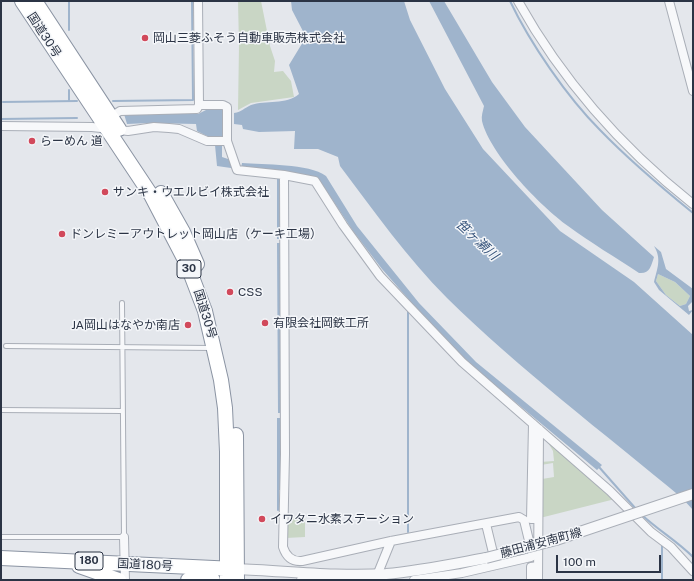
<!DOCTYPE html>
<meta charset="utf-8">
<style>
body{margin:0}
#map{position:relative;width:694px;height:581px;overflow:hidden;background:#e4e7ec;font-family:"Public Sans",sans-serif}
canvas{display:block}
.frame{position:absolute;inset:0;border:2px solid #2b3445;pointer-events:none}
.scale{position:absolute;left:556px;top:555px;width:105px;height:18px;box-sizing:border-box;border:2px solid #2b3445;border-top:0;padding-left:5px;font-size:12px;line-height:14px;white-space:nowrap;color:#2b3445;-webkit-text-stroke:3px #f4f6f9;paint-order:stroke}
</style>
<div id="map">
<canvas width="694" height="581"></canvas>
<div class="frame"></div>
<div class="scale">100 m</div>
</div>
<script>
const ctx = document.querySelector('canvas').getContext('2d');
ctx.lineJoin = 'round';
function fill(path, color) {
  ctx.fillStyle = color;
  ctx.fill(path, 'evenodd');
}
function stroke(path, color, width, dash) {
  ctx.strokeStyle = color;
  ctx.lineWidth = width;
  ctx.lineCap = dash ? 'butt' : 'round';
  ctx.setLineDash(dash || []);
  ctx.stroke(path);
}
function write(font, color, halo, rows, align = 'center') {
  ctx.font = font + ' "Public Sans","Noto Sans JP",sans-serif';
  ctx.lineWidth = 3;
  ctx.setLineDash([]);
  ctx.textBaseline = 'middle';
  ctx.strokeStyle = halo;
  ctx.fillStyle = color;
  for (const [text, x, y, turn = 0] of rows) {
    ctx.save();
    ctx.translate(x, y);
    ctx.rotate((+turn || 0) * Math.PI / 180);
    ctx.textAlign = isNaN(turn) ? turn : align;
    if (halo) ctx.strokeText(text, 0, 0);
    ctx.fillText(text, 0, 0);
    ctx.restore();
  }
}
const green = new Path2D(`
 M238 1H261L270 46 275 61 274 72 283 71 291 81 294 97 251 103 238 110 239 46Z
 M658 274 675 282 690 296 686 304 680 306 666 295 656 281Z
 M547 441 615 499 540 518V462L554 461 553 451ZM553 463 554 477 542 479 541 465Z
 M292 517H305V537L286 538V523H292Z`);
const water = new Path2D(`
 M291 1H404L410 20 445 89 483 149 560 231 634 282 693 335V510L682 498C604 433 519 369 447 298 407 258 374 211 340 166L338 157 318 149H294L295 131 259 132 243 129 242 125 234 124V113C242 112 244 108 251 105 266 100 286 105 299 94L289 65 306 37 292 10Z
 M429 1H444L492 82 525 127 602 210 654 257C651 266 650 274 639 273 615 257 591 243 568 226 540 206 490 154 482 121 481 116 483 111 484 106Z
 M212 107 224 109 227 131 221 139 207 136 197 131 196 124 149 123 127 124 124 114H198Z
 M215 145H222V157L231 160V168L217 166Z
 M242 163C263 165 309 163 326 176L357 226 419 303 476 362 602 465 597 470 472 366 425 318 382 269 353 231 318 178 241 168Z
 M277 177H280L281 239H277Z
 M277 243H280V413H278Z
 M654 246 661 252 666 269 693 289V301L688 306 689 311 693 310 689 315 659 290 654 282C657 269 662 259 654 246ZM658 274 675 282 690 296 686 304 680 306 666 295 656 281Z
 M277 418H280V490H277Z`);
const stream = new Path2D(`
 M510 1C530 43 567 97 600 130 629 160 661 187 693 213
 M69 30V1
 M69 101V90
 M113 101 193 100 192 1
 M3 102 77 101
 M1 119 77 118
 M599 467 636 509
 M278 488V510
 M642 515C658 530 677 541 693 557
 M408 532V312
 M662 580V544`);
const service = new Path2D(`
 M6 346 211 348
 M1 410 122 411
 M1 537H124L122 303`);
const minor = new Path2D(`
 M518 1C562 80 622 148 693 204
 M669 1 693 91
 M199 105H223L227 107V141L237 170 284 175 285 454 283 547C286 556 292 562 302 561L391 541 519 517 524 520 532 553 531 557 462 573 414 580
 M109 118 120 111 197 109 199 105 198 1
 M1 126 92 127 128 131 154 127 169 128 179 129 207 141H227
 M284 175 315 181 343 225 380 276 462 362 610 491 651 532 671 547 693 571
 M533 424 531 519H538
 M486 524 495 561
 M124 537 125 580
 M378 573 391 541
 M531 580V567L538 566
 M538 580 539 429`);
const tertiary = new Path2D(`
 M237 569C287 571 337 577 386 574 420 571 453 564 486 558
 M302 580H323`);
const trunk = new Path2D(`
 M22 1 151 195 187 264 205 311 221 380 225 408 227 452V580
 M35 1 119 129
 M161 193 183 232 197 264
 M236 435 237 580
 M1 558 235 569
 M79 566 119 580
 M188 580H213`);
const tertiaryBridge = new Path2D(`
 M486 558 556 540 693 494`);
const markers = [
 [145,38,4,"#d1495b"],
 [32,141,4,"#d1495b"],
 [105,192,4,"#d1495b"],
 [62,234,4,"#d1495b"],
 [230,292,4,"#d1495b"],
 [265,323,4,"#d1495b"],
 [188,325,4,"#d1495b"],
 [262,519,4,"#d1495b"]
];
const shields = [
 [189,269,24],
 [89,561,28]
];
const shieldNames = [
 ["30",189,269],
 ["180",89,561]
];
const streetNames = [
 ["国道30号",44,35,57],
 ["国道30号",205,314,73],
 ["藤田浦安南町線",541,543,-15],
 ["国道180号",145,565,3]
];
const poiNames = [
 ["岡山三菱ふそう自動車販売株式会社",153,38],
 ["らーめん 道",40,141],
 ["サンキ・ウエルビイ株式会社",113,192],
 ["ドンレミーアウトレット岡山店（ケーキ工場）",70,234],
 ["CSS",238,292],
 ["有限会社岡鉄工所",273,323],
 ["JA岡山はなやか南店",180,325,"right"],
 ["イワタニ水素ステーション",270,519]
];
const waterNames = [
 ["笹ヶ瀬川",477,240,43]
];
fill(green, '#c9d6c5');
fill(water, '#9fb4cc');
stroke(stream, '#9fb4cc', 2);
stroke(service, '#a9aeb7', 6);
stroke(minor, '#a9aeb7', 10);
stroke(tertiary, '#a9aeb7', 12);
stroke(trunk, '#8b94a3', 16);
stroke(service, '#f7f8fa', 4);
stroke(minor, '#f7f8fa', 8);
stroke(tertiary, '#f7f8fa', 10);
stroke(trunk, '#fff', 14);
stroke(tertiaryBridge, '#a9aeb7', 12, []);
stroke(tertiaryBridge, '#f7f8fa', 10);
for (const [x, y, r, color] of markers) {
  const dot = new Path2D();
  dot.arc(x, y, r, 0, 2 * Math.PI);
  ctx.fillStyle = color;
  ctx.fill(dot);
  stroke(dot, '#f4f6f9', 1.5);
}
for (const [x, y, w] of shields) {
  const box = new Path2D();
  box.roundRect(x - w / 2, y - 9, w, 18, 3);
  ctx.fillStyle = '#f4f6f9';
  ctx.fill(box);
  stroke(box, '#2b3445', 1);
}
write('bold 11px', '#2b3445', null, shieldNames);
write('12px', '#2b3445', '#f4f6f9', streetNames);
write('12px', '#2b3445', '#f4f6f9', poiNames, 'left');
write('italic 13px', '#34527a', '#f4f6f9', waterNames);
</script>
